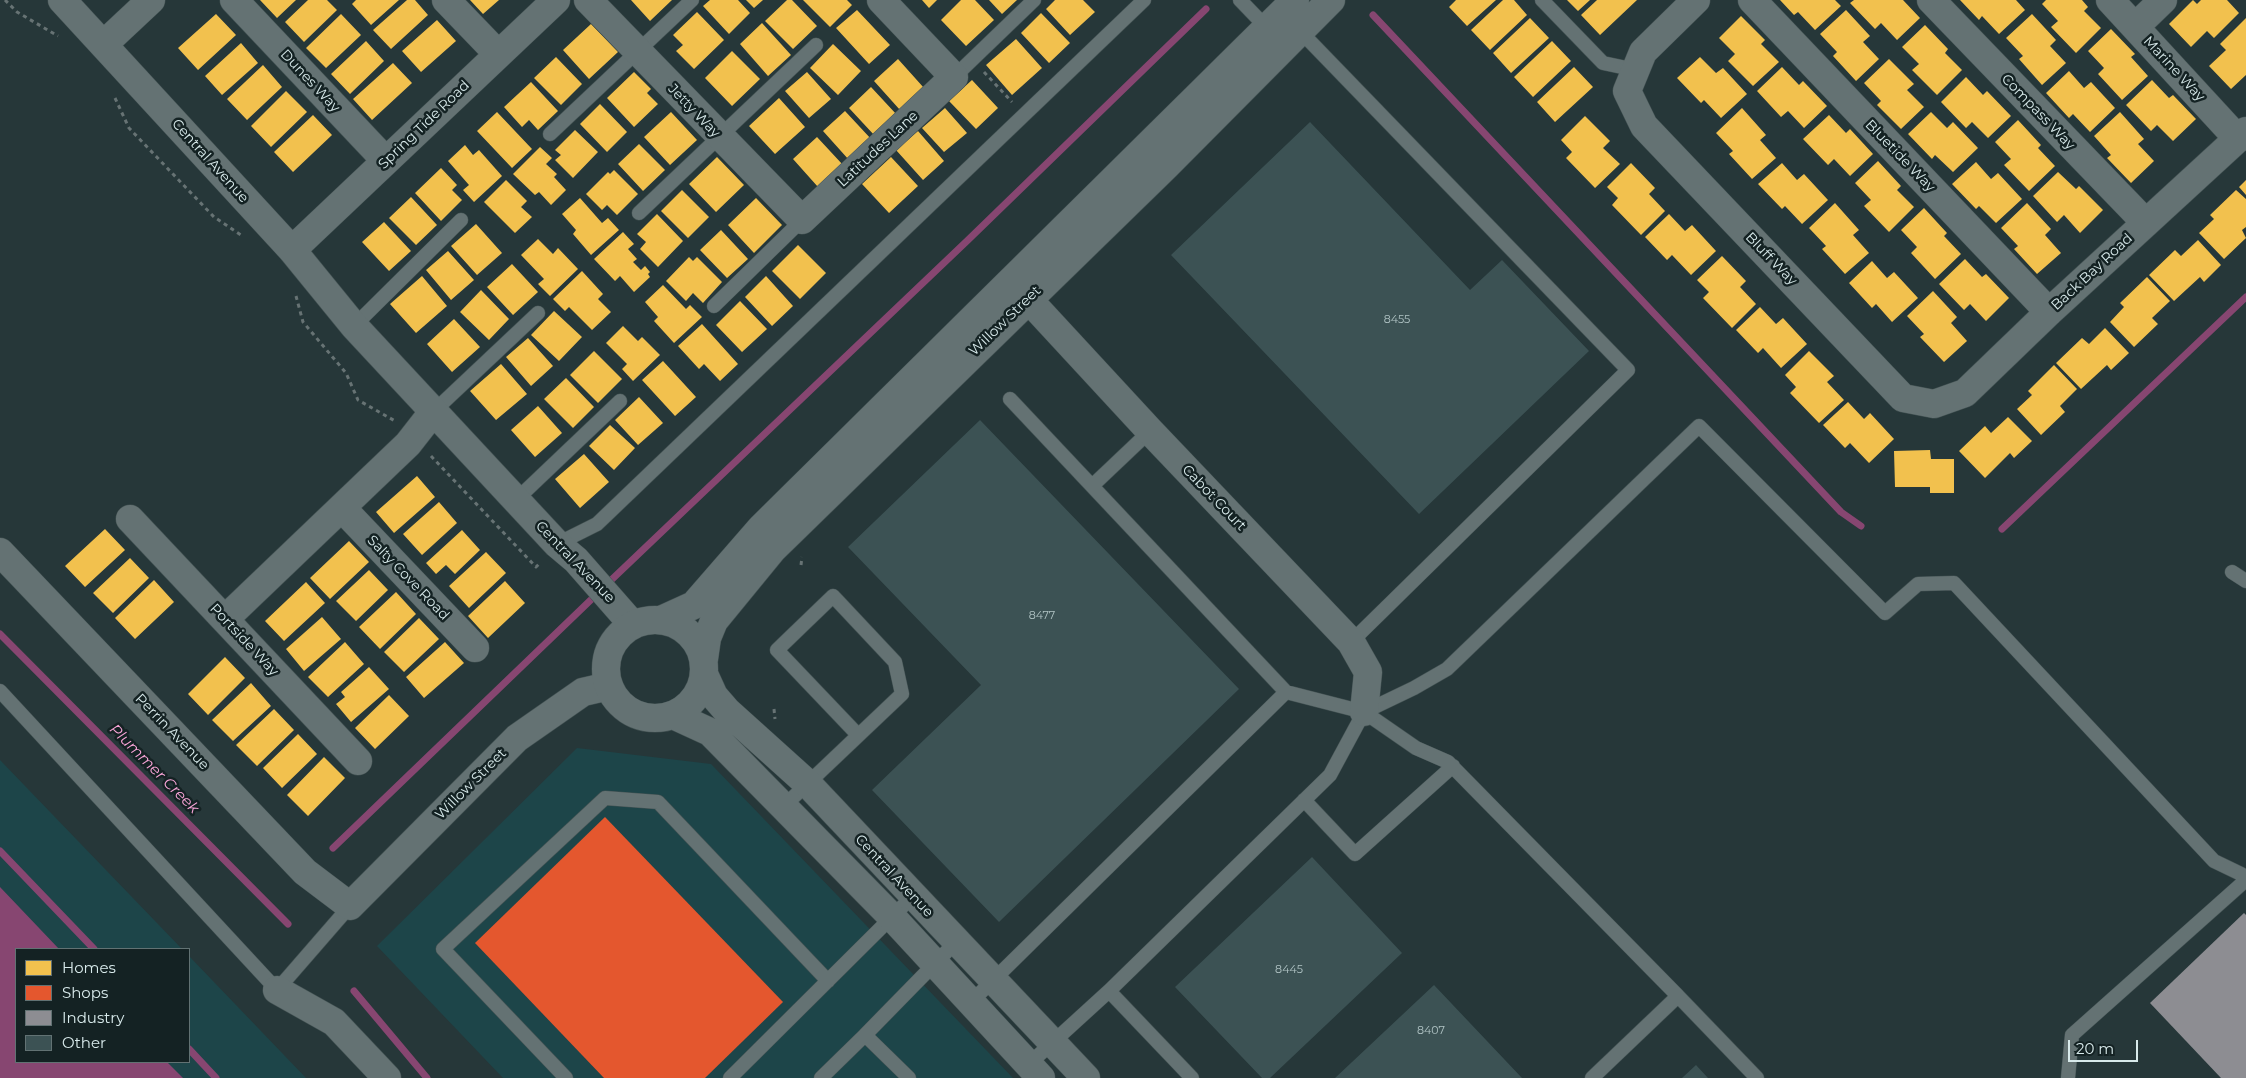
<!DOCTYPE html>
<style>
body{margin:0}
#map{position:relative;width:2246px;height:1078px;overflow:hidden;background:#263739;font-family:Montserrat,sans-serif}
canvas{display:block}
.legend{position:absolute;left:15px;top:948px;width:175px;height:115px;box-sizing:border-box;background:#142223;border:1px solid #627273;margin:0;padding:6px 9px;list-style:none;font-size:15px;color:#d8eaeb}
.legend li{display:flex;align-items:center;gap:10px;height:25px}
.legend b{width:25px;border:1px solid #627273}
.scale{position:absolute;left:2068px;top:1040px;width:70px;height:22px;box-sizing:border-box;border:2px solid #d8eaeb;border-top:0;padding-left:6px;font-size:15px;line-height:18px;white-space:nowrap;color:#d8eaeb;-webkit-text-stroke:4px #142223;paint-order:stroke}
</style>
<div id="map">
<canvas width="2246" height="1078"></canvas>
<ul class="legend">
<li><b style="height:14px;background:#f2c14e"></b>Homes</li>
<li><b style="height:14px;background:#e4572e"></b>Shops</li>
<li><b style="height:14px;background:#8d8d92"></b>Industry</li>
<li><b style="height:14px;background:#3c5254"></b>Other</li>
</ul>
<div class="scale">20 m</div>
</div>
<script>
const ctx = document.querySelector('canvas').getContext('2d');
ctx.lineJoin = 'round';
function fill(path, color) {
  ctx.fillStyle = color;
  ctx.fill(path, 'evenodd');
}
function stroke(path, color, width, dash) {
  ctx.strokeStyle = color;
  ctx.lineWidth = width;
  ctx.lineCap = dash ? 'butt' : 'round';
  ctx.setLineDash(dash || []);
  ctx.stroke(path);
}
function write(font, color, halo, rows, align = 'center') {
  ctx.font = font + ' Montserrat,sans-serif';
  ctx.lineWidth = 5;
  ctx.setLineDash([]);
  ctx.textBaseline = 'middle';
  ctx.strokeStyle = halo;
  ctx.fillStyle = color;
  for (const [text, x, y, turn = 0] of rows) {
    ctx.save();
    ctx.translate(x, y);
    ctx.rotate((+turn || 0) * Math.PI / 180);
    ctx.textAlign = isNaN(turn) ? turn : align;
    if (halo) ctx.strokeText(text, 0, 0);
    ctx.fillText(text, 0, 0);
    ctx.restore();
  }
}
const built = new Path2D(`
 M577 748 711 764 1013 1078H503L377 946Z
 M0 760 182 949H16V1062H189V956L306 1078H0Z`);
const water = new Path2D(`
 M0 887 59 949H16V1062H167L183 1078H0Z`);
const homes = new Path2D(`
 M260 0H296L277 18Z
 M308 0H327L337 10 304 42 285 22Z
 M356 0H399L371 25 352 4Z
 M407 0H415L428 15 391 49 373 30Z
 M470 0H499L483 14Z
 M631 0H672L650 21Z
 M710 0H738L750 13 729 34 703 6Z
 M746 0H763L754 8Z
 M787 0H792L817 26 793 49 765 21Z
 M803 0H847L852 5 830 27Z
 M922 0H937L929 8Z
 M961 0H975L994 20 966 46 941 20Z
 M989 0H1017L1002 14Z
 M1055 0H1083L1095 12 1070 35 1046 9Z
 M1456 0H1496L1467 26 1449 7Z
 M1503 0H1514L1527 15 1490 50 1471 30Z
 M1567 0H1590L1578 11Z
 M1597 0H1637L1600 35 1581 15Z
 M1780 0H1835L1841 6 1815 30 1798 12 1794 15Z
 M1854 0H1903L1920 18 1897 40 1881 23 1875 29 1850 3Z
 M1960 0H2016L2025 10 1999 34 1982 16 1979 20Z
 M2046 0H2082L2088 7 2084 11 2101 28 2076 53 2051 27 2058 21 2042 4Z
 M2193 0 2197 4 2201 0H2227L2239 13 2214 38 2207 31 2191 47 2169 24Z
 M857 10 890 45 869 64 836 28Z
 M1846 10 1870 36 1863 42 1879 59 1856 81 1833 56 1837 52 1820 34Z
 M697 12 724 40 694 69 676 51 683 45 673 35Z
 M1041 13 1070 43 1049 63 1021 33Z
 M216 14 236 35 198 70 178 48Z
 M341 14 361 35 326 68 306 48Z
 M2032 14 2056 40 2050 46 2066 63 2042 85 2019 59 2023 56 2006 38Z
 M1741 16 1765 40 1761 44 1779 62 1753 86 1728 61 1735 54 1719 38Z
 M1530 18 1549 38 1511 73 1493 53Z
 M2246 18V75L2231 89 2209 66 2226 50 2220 44Z
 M437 20 456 41 421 72 402 51Z
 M762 23 791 55 768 76 740 44Z
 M591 24 618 52 589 79 563 50Z
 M1925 25 1948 49 1945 53 1962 70 1937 95 1912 70 1919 64 1902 47Z
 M2111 29 2135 54 2131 57 2148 76 2122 100 2098 74 2104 68 2088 51Z
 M1016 39 1042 68 1012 95 986 65Z
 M366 41 384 61 350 94 331 74Z
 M1552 41 1571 61 1533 97 1514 77Z
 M241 43 258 63 222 95 205 76Z
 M833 44 861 71 838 95 810 68Z
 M732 51 760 79 732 106 705 78Z
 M556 57 582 84 561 105 534 78Z
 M1700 57 1716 73 1723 68 1747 94 1721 118 1704 100 1701 103 1677 78Z
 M898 59 924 88 900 110 874 81Z
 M1889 59 1914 84 1907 90 1924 107 1901 129 1877 105 1881 101 1864 83Z
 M393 63 412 83 372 120 353 99Z
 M263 65 282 87 247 120 227 99Z
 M1574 67 1593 87 1555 122 1537 102Z
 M1782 67 1799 85 1803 81 1827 106 1804 128 1788 111 1781 117 1757 91Z
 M2069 71 2084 88 2091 82 2115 108 2090 132 2073 114 2069 118 2046 93Z
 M634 72 651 89 647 93 658 104 634 127 607 98Z
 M807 72 831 99 809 118 785 91Z
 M1966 77 1983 95 1987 91 2011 116 1988 138 1972 122 1966 128 1941 102Z
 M972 80 998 108 976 129 949 101Z
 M2152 80 2169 98 2173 95 2196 119 2173 141 2157 125 2151 131 2126 105Z
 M531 82 558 111 538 130 529 120 522 127 504 107Z
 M871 87 897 115 875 136 849 108Z
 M286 91 307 112 271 147 251 126Z
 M779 98 805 127 775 154 749 126Z
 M600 104 627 132 607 152 580 124Z
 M945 108 967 133 944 152 922 128Z
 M1742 108 1766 135 1760 140 1776 158 1752 179 1729 154 1733 151 1716 133Z
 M845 111 872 140 849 160 823 131Z
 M497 112 532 149 512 168 477 131Z
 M671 112 697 140 670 165 644 137Z
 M1931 112 1947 128 1953 122 1978 148 1953 172 1935 155 1932 159 1908 134Z
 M2120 112 2144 139 2138 144 2154 161 2131 183 2107 158 2111 155 2094 136Z
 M313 115 332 135 293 172 274 152Z
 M1829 115 1846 133 1850 129 1873 154 1850 176 1834 159 1828 165 1803 139Z
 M1585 116 1610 141 1603 148 1620 164 1595 188 1566 158 1572 152 1561 140Z
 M2018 120 2041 145 2038 148 2055 166 2029 191 2004 165 2011 159 1995 142Z
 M575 130 598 152 573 178 555 160 561 155 555 150Z
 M918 131 944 161 923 180 896 150Z
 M817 137 843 165 818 187 793 159Z
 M639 144 665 170 643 191 618 164Z
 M465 145 473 155 479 150 502 176 474 202 463 190 469 185 448 161Z
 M540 147 552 158 546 164 557 174 554 177 566 190 551 205 539 192 535 195 513 174Z
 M717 157 744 185 716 212 689 184Z
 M891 157 918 186 889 213 862 184Z
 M1878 161 1901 186 1897 190 1914 207 1889 232 1864 206 1871 200 1855 183Z
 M1976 162 1991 179 1998 173 2022 199 1996 223 1979 206 1976 209 1952 184Z
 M1631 163 1655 188 1649 194 1665 211 1641 235 1612 205 1618 198 1607 187Z
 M1782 163 1797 180 1804 174 1828 200 1802 224 1785 206 1782 209 1758 184Z
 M441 168 457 185 452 190 462 200 441 221 415 193Z
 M614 170 638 194 617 215 607 205 602 210 586 194 608 172 610 174Z
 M2058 172 2076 189 2079 186 2103 210 2080 233 2064 215 2057 222 2033 196Z
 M506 180 527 201 521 207 532 217 515 233 484 202Z
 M2246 180V195L2239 187Z
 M682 190 709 217 688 238 661 211Z
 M2236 190 2246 199V227L2242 230 2246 238 2224 259 2199 233 2214 219 2210 215Z
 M411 197 437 225 416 245 389 218Z
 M580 198 602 223 608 218 619 230 591 255 573 234 576 230 562 214Z
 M756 198 782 225 754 253 728 225Z
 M1835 203 1859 230 1853 235 1869 253 1845 274 1822 249 1826 246 1809 228Z
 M2027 203 2051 229 2045 235 2061 253 2037 274 2014 249 2018 246 2001 228Z
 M1924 208 1947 233 1944 236 1961 254 1935 279 1911 253 1917 247 1901 230Z
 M657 214 683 241 658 267 640 249 646 242 637 234Z
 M1669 214 1685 231 1692 225 1716 251 1691 275 1672 255 1667 260 1645 237Z
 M384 222 411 251 389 271 362 242Z
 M476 224 502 253 477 275 451 246Z
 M721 230 748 259 727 278 700 250Z
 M623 232 634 244 628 249 637 259 633 262 641 270 645 266 650 272 648 274 650 277 634 292 620 276 615 281 594 259Z
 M538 239 553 254 558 248 578 269 550 296 538 284 544 279 521 255Z
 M2198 240 2221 265 2204 282 2200 277 2174 301 2149 275 2175 250 2181 256Z
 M798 245 826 273 800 299 772 271Z
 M448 251 474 280 451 300 426 270Z
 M1722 256 1746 281 1740 287 1756 304 1732 328 1703 298 1709 292 1697 280Z
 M689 257 693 261 697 257 722 282 703 303 693 293 686 301 666 281Z
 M1965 259 1982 277 1986 274 2009 298 1986 321 1970 304 1964 310 1939 284Z
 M1872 261 1887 278 1894 272 1918 298 1892 322 1876 304 1872 308 1849 283Z
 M512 264 538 292 513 315 487 287Z
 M582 271 603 294 598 299 611 312 592 330 569 307 565 311 553 299Z
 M422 276 447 306 416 333 390 304Z
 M766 276 793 306 772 326 745 297Z
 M2147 277 2170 301 2152 318 2158 324 2134 347 2110 322 2124 307 2120 303Z
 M663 285 686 309 690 305 702 317 674 343 654 321 658 317 645 302Z
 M481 290 509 319 489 340 460 312Z
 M1933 291 1957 317 1951 323 1967 341 1944 362 1920 337 1924 334 1907 316Z
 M740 301 767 329 742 352 716 325Z
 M1760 307 1776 324 1783 318 1807 344 1781 368 1763 348 1758 353 1736 330Z
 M554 311 582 337 559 361 531 335Z
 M454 319 480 347 452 372 427 344Z
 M702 324 738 364 720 381 704 364 699 369 678 346Z
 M623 326 638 341 642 337 660 355 633 381 622 369 627 364 606 343Z
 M2105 328 2129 353 2111 370 2107 365 2081 389 2056 363 2082 338 2089 344Z
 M528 338 553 366 531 386 506 357Z
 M594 351 622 379 598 403 570 375Z
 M1809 351 1834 376 1827 382 1844 400 1819 423 1790 393 1796 387 1785 375Z
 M663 361 696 397 675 416 642 380Z
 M501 364 527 394 496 420 470 391Z
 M2054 365 2077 389 2060 406 2065 412 2041 435 2017 409 2032 395 2028 391Z
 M566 378 594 407 573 428 544 399Z
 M639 397 663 423 638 445 615 420Z
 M1848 402 1864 419 1870 413 1894 439 1869 463 1850 443 1845 448 1823 425Z
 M538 406 562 433 535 457 511 430Z
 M2008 417 2032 441 2014 458 2010 453 1985 478 1959 451 1985 426 1991 433Z
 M610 425 635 448 614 470 589 446Z
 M1930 450 1931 459H1954V493H1930V487H1895L1894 451Z
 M584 454 609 482 580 508 555 479Z
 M417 476 435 497 394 533 376 512Z
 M439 502 457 523 422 555 403 534Z
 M105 529 125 550 85 587 65 566Z
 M462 530 480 550 455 574 446 565 436 574 426 563Z
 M349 541 369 562 330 599 310 578Z
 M486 552 506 573 469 608 449 586Z
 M130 558 149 578 113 613 93 593Z
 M369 570 388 590 356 621 336 601Z
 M154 580 174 602 135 639 115 618Z
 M505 581 525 603 488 638 468 616Z
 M306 582 325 603 284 641 265 621Z
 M396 592 416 614 380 649 359 627Z
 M322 617 341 639 304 671 286 649Z
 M419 618 439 639 404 672 384 652Z
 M345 642 364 664 328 697 308 677Z
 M445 642 464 663 424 698 406 677Z
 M225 657 245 678 208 715 188 694Z
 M369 667 389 689 351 722 336 704 345 697 341 692Z
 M251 683 271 706 233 741 212 720Z
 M389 695 409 716 375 749 355 728Z
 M274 709 294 730 257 766 236 745Z
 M298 734 317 754 282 788 263 768Z
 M324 757 345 778 308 816 287 795Z`);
const shops = new Path2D(`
 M605 817 783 1002 705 1078H604L475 943Z`);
const industry = new Path2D(`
 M2244 913 2246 915V1078H2221L2150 1003Z`);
const stream = new Path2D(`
 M1373 15 1841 512 1861 526
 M2002 529 2246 297
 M606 585 968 240 1206 9
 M0 634 288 924
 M333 848 598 593
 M0 851 94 949
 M354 991 427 1078
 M189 1049 216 1078`);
const building = new Path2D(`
 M1310 122 1470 290 1502 260 1589 351 1419 514 1171 255Z
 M980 420 1239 689 999 922 872 790 981 685 848 547Z
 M1312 857 1402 953 1270 1078H1262L1175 987Z
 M1434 985 1522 1078H1335Z
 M1696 1065 1708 1078H1682Z`);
const path = new Path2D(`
 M5 0 17 12 58 36
 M984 72 1012 102
 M115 98 129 128 214 217 241 235
 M296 296 303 322 346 373 358 400 395 421
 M431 456 536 567 541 562
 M801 565 802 557
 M774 709 775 719`);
const lane = new Path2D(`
 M1240 0 1267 28
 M1542 0 1603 63 1636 70
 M1300 31 1628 370 1351 642
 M954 77 1034 0
 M550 134 692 0
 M639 213 816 45
 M714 306 802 220
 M354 326 461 220
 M1010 399 1286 692 1364 712 1416 748 1448 762 1678 996 1592 1078
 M433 412 538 313
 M1092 486 1150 431
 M516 500 620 401
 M557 544 597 524 1144 0
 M2232 572 2246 581
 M0 691 277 990 350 906
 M1304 800 1355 854 1453 766
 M784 806 902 694 895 662 833 596 777 650 858 735
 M1109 991 1192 1078
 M1678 996 1757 1078
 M971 1002 1286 692
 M865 1035 956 942
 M1029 1064 1109 991 1330 775 1364 712 1414 688 1447 669 1699 426 1885 613 1918 584 1954 583 2214 861 2241 874 2246 880
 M566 1078 443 949 605 798 658 802 828 981
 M730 1078 913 896
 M821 1078 865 1035 909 1078
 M2068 1078 2072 1035 2246 880`);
const street = new Path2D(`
 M62 0 292 250 354 326 557 544 576 560 633 625
 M234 0 386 161
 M446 0 498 54
 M588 0 802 220 954 77 881 0
 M1696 0 1643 52 1627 91 1644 126 1903 398 1934 404 1965 393 2049 312 2246 131
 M1752 0 2049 312
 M1931 0 2146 223
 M2110 0 2238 139
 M2135 27 2163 0
 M104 44 151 0
 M292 250 556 0
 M1028 299 1150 431 1351 642 1368 672 1364 712
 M342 508 475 648
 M130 519 358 761
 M0 552 305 872 350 906 517 738 583 692 609 686
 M225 619 408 444 433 412
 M277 990 334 1022 387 1078`);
const secondary = new Path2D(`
 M661 620 694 605 761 528 1295 0
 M606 669a49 49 0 1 1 98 0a49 49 0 1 1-98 0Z
 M704 659 707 638 714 621 773 549 1166 166 1331 0
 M704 674 714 696 727 711 808 784 1086 1078
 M673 715 710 732 892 917 1041 1078`);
const numberNames = [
 ["8455",1397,320],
 ["8477",1042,616],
 ["8445",1289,970],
 ["8407",1431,1031]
];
const streetNames = [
 ["Marine Way",2174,69,47],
 ["Dunes Way",310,81,47],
 ["Jetty Way",694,111,46],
 ["Compass Way",2038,112,46],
 ["Spring Tide Road",424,125,-44],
 ["Latitudes Lane",878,149,-43],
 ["Bluetide Way",1900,156,46],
 ["Central Avenue",210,161,48],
 ["Bluff Way",1771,259,46],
 ["Back Bay Road",2092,272,-43],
 ["Willow Street",1005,321,-44],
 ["Cabot Court",1214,498,46],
 ["Central Avenue",575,562,46],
 ["Salty Cove Road",408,578,46],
 ["Portside Way",244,640,47],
 ["Perrin Avenue",172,732,46],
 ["Willow Street",471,784,-45],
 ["Central Avenue",894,876,47]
];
const waterNames = [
 ["Plummer Creek",154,769,45]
];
fill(built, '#1d4549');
fill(water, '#874671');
fill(homes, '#f2c14e');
fill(shops, '#e4572e');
fill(industry, '#8d8d92');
stroke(stream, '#874671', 7);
fill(building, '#3c5254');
stroke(lane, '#435253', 15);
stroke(street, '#435253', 29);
stroke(secondary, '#435253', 29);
stroke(path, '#677374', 3, [4, 4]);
stroke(lane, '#647273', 14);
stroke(street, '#647273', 28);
stroke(secondary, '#647273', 28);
write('11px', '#b1c4c5', null, numberNames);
write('14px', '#d8eaeb', '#142223', streetNames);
write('italic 15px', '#faa6d9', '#142223', waterNames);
</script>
